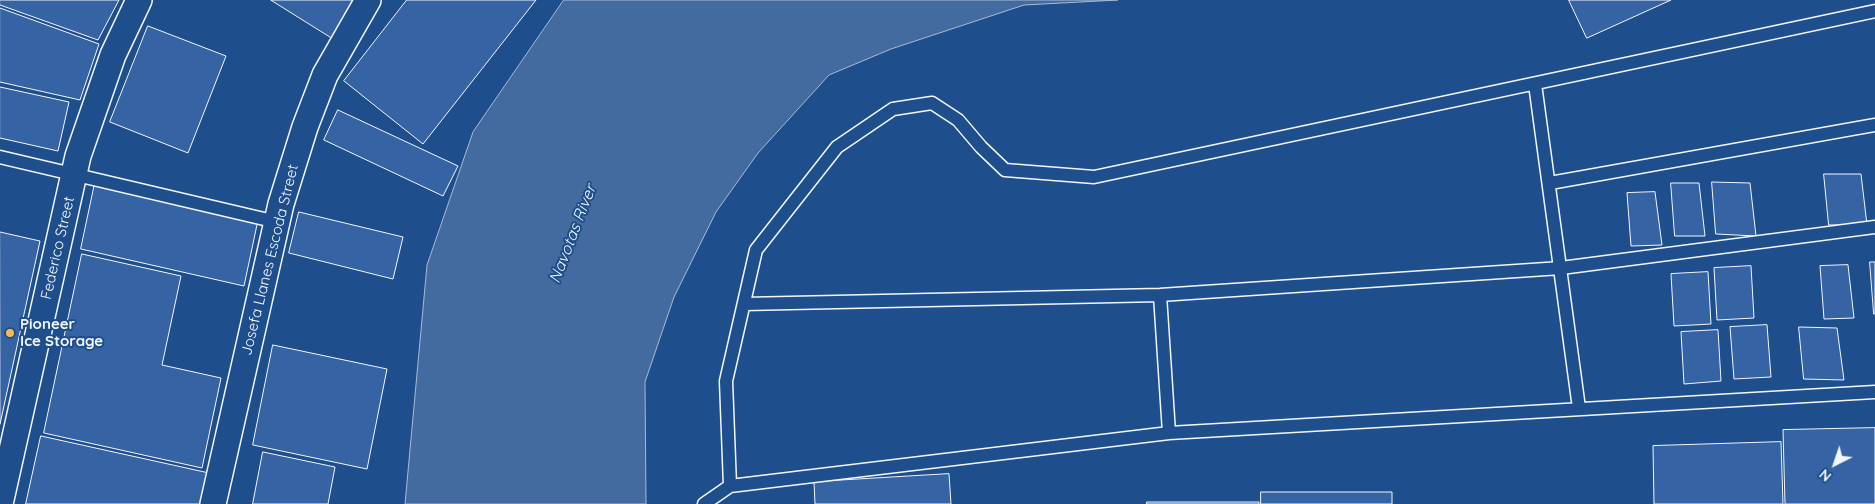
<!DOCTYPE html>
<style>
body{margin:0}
#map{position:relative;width:1875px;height:504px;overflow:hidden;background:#1f4e8c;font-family:Quicksand,sans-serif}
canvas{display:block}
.north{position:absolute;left:1810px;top:439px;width:50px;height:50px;-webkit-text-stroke:4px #1f4e8c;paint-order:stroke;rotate:221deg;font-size:14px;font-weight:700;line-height:20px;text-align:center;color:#f2f6ff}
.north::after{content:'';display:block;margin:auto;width:18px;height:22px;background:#f2f6ff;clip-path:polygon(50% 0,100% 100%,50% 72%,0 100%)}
</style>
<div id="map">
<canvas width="1875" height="504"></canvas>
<div class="north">N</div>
</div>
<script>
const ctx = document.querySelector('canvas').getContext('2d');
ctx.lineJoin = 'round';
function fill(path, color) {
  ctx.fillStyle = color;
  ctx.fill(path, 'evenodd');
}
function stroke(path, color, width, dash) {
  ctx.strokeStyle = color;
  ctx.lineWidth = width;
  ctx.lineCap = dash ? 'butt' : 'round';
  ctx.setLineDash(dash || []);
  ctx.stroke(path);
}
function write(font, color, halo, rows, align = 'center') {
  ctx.font = font + ' Quicksand,sans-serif';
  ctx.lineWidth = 4;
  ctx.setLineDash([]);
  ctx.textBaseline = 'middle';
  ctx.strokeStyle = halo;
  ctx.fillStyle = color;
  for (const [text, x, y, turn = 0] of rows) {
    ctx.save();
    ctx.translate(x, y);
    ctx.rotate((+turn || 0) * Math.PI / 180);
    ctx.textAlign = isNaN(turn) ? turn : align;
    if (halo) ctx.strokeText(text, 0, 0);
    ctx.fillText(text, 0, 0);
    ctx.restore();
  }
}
const water = new Path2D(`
 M564 0H1118L1024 5 891 49 829 75 758 153 716 212 674 297 645 382 646 504H405L427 265 473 132Z`);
const building = new Path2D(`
 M0 0H119L98 40 0 5Z
 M271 0H361L337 41Z
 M407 0H536L423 144 344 81Z
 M1569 0H1671L1587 38Z
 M0 8 99 44 80 100 0 82Z
 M148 26 226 56 188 153 110 122Z
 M0 87 69 102 58 151 0 138Z
 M338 110 458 166 443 196 324 140Z
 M1824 174H1861L1867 225H1829Z
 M1712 182 1750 183 1756 236 1716 234Z
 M95 183 258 220 244 286 81 249Z
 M1671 183H1699L1705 236H1675Z
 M1655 192 1662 245 1631 246 1627 193Z
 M299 212 403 237 393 279 289 253Z
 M0 232 40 241 0 424Z
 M82 254 181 276 162 365 221 378 202 468 44 433Z
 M1870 262H1875V314H1874Z
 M1848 265 1854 318 1824 319 1820 266Z
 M1751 266 1754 318 1717 320 1714 268Z
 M1708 272 1711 324 1674 326 1671 274Z
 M1767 325 1771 377 1734 379 1730 327Z
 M1799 327 1837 328 1844 380 1804 379Z
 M1718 330 1721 381 1684 384 1681 332Z
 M273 345 387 369 367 469 253 445Z
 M1875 428V504H1785L1783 430Z
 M41 436 209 473 203 504H26Z
 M1781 442 1783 504H1654L1653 446Z
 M263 452 335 467 328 504H253Z
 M949 474 951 504H815L814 482Z
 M1261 492H1392V504H1261Z
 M1147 502H1259V504H1147Z`);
const service = new Path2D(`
 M1535 84 1579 408
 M0 157 277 222
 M1550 183 1875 125
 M1160 295 1169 433
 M744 304 1160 295 1561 268 1875 227
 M730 486 726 381 756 250 837 147 893 109 932 103 958 120 981 147 1005 170 1094 177 1875 11
 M704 504 730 486 1169 433 1875 392`);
const minor = new Path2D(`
 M0 504 78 156 113 55 139 0
 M213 504 281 204 305 127 325 75 368 0`);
const markers = [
 [10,333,5,"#ffb74d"]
];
const streetNames = [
 ["Federico Street",58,248,-77],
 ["Josefa Llanes Escoda Street",270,260,-76]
];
const poiNames = [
 ["Pioneer",20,324],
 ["Ice Storage",20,341]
];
const waterNames = [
 ["Navotas River",573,234,-69]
];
fill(water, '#446ba0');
stroke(water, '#a8bbd7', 1);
fill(building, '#3563a3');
stroke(building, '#f2f6ff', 1);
stroke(service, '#f2f6ff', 15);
stroke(minor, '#f2f6ff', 28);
stroke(service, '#1f4e8c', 12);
stroke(minor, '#1f4e8c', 25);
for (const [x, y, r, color] of markers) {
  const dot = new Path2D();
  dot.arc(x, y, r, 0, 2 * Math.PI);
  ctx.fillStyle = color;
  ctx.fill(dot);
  stroke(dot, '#1f4e8c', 2);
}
write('15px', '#f2f6ff', '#1f4e8c', streetNames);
write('bold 15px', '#f2f6ff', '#1f4e8c', poiNames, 'left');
write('italic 16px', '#f2f6ff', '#1f4e8c', waterNames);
</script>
